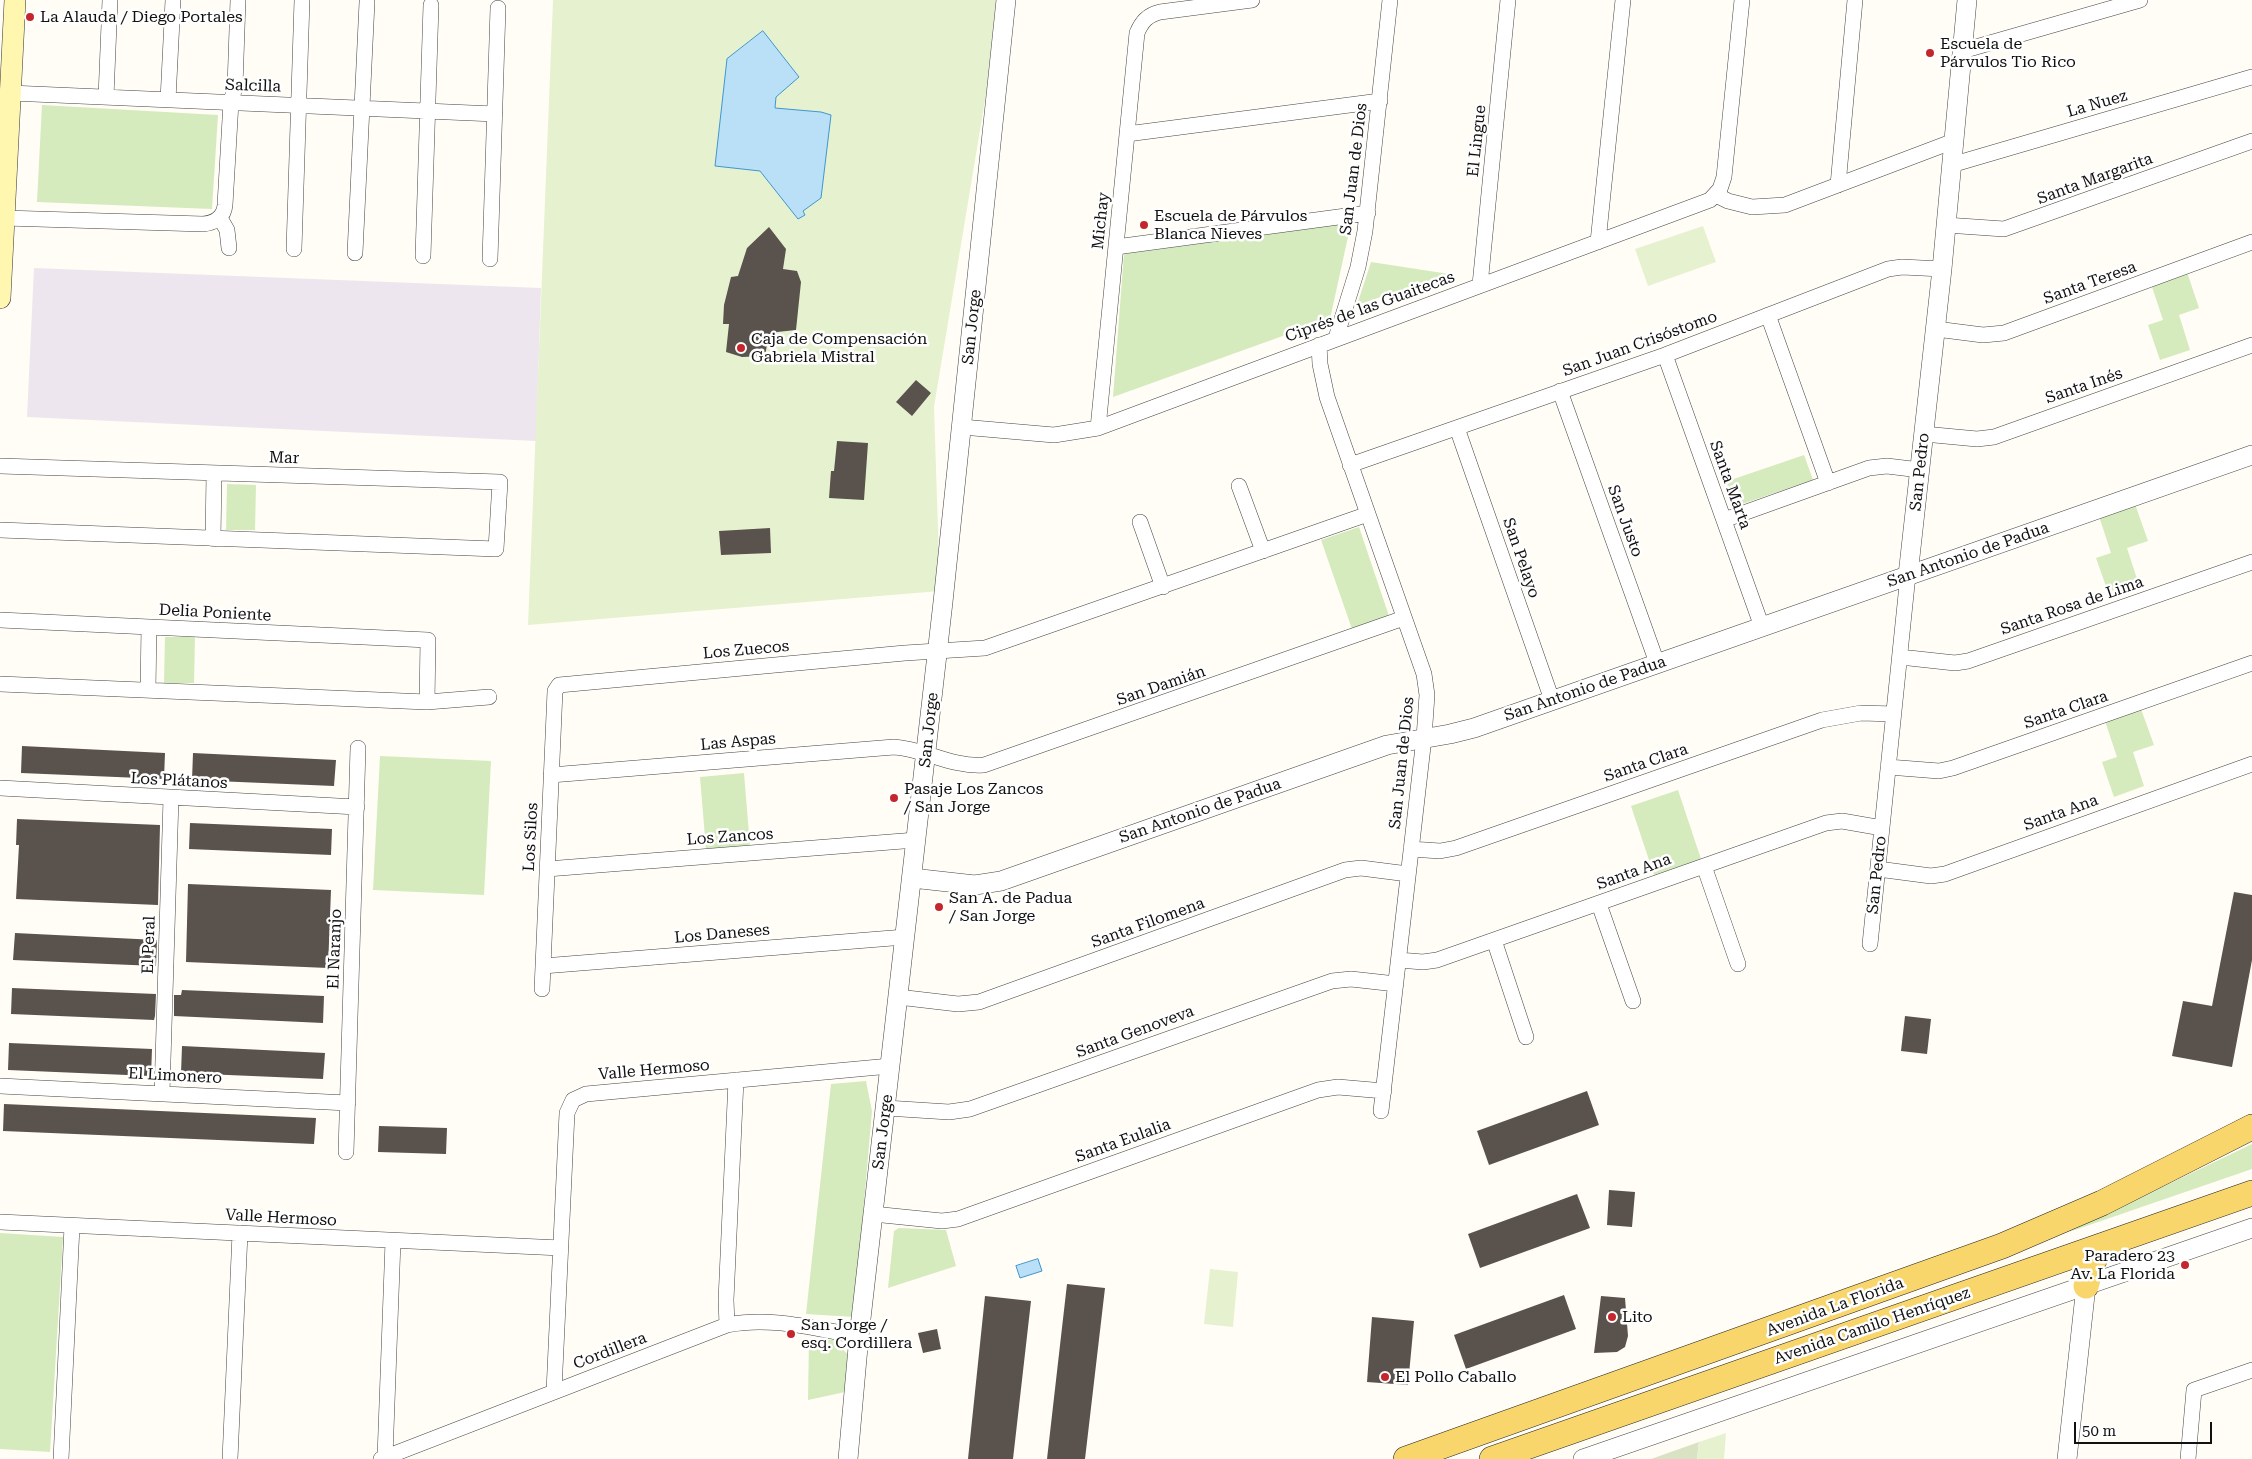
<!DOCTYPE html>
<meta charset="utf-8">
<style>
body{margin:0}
#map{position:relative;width:2252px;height:1459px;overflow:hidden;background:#fffdf5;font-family:"Roboto Serif",serif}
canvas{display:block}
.scale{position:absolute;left:2074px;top:1422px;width:138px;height:22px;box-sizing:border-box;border:2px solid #111;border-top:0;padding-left:6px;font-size:15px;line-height:18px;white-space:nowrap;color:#111;-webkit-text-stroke:4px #fff;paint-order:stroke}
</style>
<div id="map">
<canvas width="2252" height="1459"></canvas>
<div class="scale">50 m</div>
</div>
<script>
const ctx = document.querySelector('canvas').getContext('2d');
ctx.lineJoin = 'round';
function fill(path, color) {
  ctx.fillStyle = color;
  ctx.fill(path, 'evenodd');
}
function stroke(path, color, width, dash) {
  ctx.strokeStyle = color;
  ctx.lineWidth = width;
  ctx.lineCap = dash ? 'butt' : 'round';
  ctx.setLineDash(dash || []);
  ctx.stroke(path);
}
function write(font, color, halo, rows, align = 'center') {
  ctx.font = font + ' "Roboto Serif",serif';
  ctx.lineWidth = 5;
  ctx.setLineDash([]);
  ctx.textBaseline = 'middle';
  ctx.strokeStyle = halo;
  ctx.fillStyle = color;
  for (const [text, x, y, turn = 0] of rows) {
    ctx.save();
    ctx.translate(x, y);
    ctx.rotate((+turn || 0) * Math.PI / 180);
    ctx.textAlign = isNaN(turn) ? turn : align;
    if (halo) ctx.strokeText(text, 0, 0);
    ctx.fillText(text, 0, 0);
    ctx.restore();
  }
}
const industrial = new Path2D(`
 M34 268 541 288 536 441 27 417Z`);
const green = new Path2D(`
 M42 105 218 115 212 209 37 202Z
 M1351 223 1330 319 1113 397 1124 254Z
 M1371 262 1449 274 1357 305Z
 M2187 272 2199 308 2179 315 2190 350 2160 360 2148 325 2163 320 2151 284Z
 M1804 455 1813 480 1733 507 1725 482Z
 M227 484 256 485 255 530H226Z
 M2135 504 2148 541 2127 548 2138 582 2108 592 2096 558 2111 553 2099 516Z
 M1359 527 1389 616 1352 629 1321 540Z
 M165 637H195L194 683H164Z
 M2141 709 2154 745 2133 752 2144 786 2114 797 2102 762 2117 757 2105 721Z
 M380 756 491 761 484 895 373 890Z
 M744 773 750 846 706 849 700 777Z
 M1678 790 1701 859 1654 875 1631 806Z
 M866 1081 872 1111 854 1317 806 1314 831 1084Z
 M2252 1144V1169L2069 1232Z
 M899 1228 946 1230 956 1266 888 1288 894 1231Z
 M0 1233 63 1237 50 1452 0 1449Z
 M809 1339 835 1340 848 1355 845 1392 808 1400Z`);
const cemetery = new Path2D(`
 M1699 1442 1697 1459H1651Z`);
const pitch = new Path2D(`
 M553 0H996L988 82 934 407 940 591 528 625Z
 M1703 226 1716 262 1648 286 1635 249Z
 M1210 1269 1238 1272 1233 1327 1204 1324Z
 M1726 1433 1724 1459H1697L1699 1442Z`);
const water = new Path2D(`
 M763 31 799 77 776 97 775 108 821 112 831 115 821 198 803 211 805 215 798 219 760 171 715 166 727 59Z
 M1038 1259 1042 1271 1020 1278 1016 1266Z`);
const building = new Path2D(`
 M769 227 786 249 783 269 797 271 801 282 796 330 777 332V339H768L765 356 742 357 726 352 729 324H723L724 305 731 277 738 276 747 248Z
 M916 380 931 393 912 416 896 402Z
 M837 441 868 443 864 500 829 498 831 471H834Z
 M770 528 771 553 721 555 719 531Z
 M22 746 165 753 164 779 21 773Z
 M193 753 336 760 334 786 192 780Z
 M17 819 160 825 158 905 16 899 19 845H16Z
 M190 823 332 829 331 855 189 849Z
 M188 884 331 890 328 968 186 962Z
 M2234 892 2252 895V960L2232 1067 2172 1056 2183 1001 2212 1006Z
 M15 933 157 940 156 966 13 960Z
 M12 988 156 994 155 1016 154 1020 11 1014Z
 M182 990 324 996 323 1023 174 1016V995H181Z
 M1905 1016 1931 1019 1927 1054 1901 1051Z
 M9 1043 152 1049 151 1076 8 1070Z
 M182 1046 325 1053 323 1079 181 1073Z
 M1587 1091 1599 1125 1489 1165 1477 1131Z
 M4 1104 316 1118 314 1144 3 1131Z
 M379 1126 447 1128 446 1154 378 1152Z
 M1609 1190 1635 1192 1632 1227 1607 1225Z
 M1577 1194 1590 1228 1480 1268 1468 1234Z
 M1067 1284 1105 1288 1085 1459H1047Z
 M1564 1295 1576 1329 1466 1369 1454 1335Z
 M985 1296 1031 1301 1013 1459H968Z
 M1601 1296 1625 1298 1628 1336 1625 1347 1617 1352 1594 1353Z
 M1372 1317 1414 1321 1408 1385 1367 1382Z
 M937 1329 941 1349 923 1353 918 1333Z`);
const minor = new Path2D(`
 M1962 51 2140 0
 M10 93 495 114
 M106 97 110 0
 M168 100 173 0
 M1127 134 1380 101
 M1951 165 2252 77
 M1838 185 1855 0
 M1716 195 1728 201 1752 207 1785 205 1954 141
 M4 218 203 224C215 223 224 217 225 205L231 102 235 87 238 0
 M220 218 227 230 229 248
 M1946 225 2004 229 2252 141
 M1598 242 1623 0
 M1116 247 1368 213
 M294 249 302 0
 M355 253 367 2
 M423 256 431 5
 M490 259 498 8
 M1480 285 1508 0
 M1768 315 1828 483
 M1936 329 1983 335 2004 333 2252 242
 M1336 338 1358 267 1365 231 1390 0
 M1319 345 1320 364 1327 397 1424 674 1427 695 1424 738 1381 1111
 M1665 355 1762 627
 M1560 391 1657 663
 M962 427 1054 435 1098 428 1710 200 1720 189 1724 177 1742 0
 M1098 428 1137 33C1142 21 1148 15 1160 12L1252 0
 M1457 428 1552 700
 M1924 434 1977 439 1994 437 2252 345
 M1350 465 1665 355 1888 269 1902 267 1942 269
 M0 466 500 482 496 549 0 530
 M1239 486 1263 551
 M1724 520 1869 468 1887 466 1920 470
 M1140 522 1163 587
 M213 539 214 474
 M0 620 428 640 427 702
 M1900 657 1955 663 1968 661 2252 562
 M0 684 427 702 489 697
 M148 689 149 627
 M1888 767 1939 771 1953 768 2252 663
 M551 775 894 747C925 749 950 767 984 765L1404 618
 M0 788 357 807
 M1411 849 1440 851 1456 848 1822 720 1861 713 1894 714
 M1704 866 1738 964
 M547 869 916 840
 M1878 869 1931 876 1945 874 2252 764
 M1599 904 1633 1001
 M1494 940 1526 1037
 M1870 944 1908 575
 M1399 960 1423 962 1437 960 1826 823 1842 821 1882 828
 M543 966 905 937
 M542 989 555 691 559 685 905 653 985 648 1368 514
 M898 997 958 1004 979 1002 1345 870 1361 868 1408 874
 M0 1086 348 1103
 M162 1093 171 798
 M886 1108 949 1112 970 1109 1332 981 1351 979 1396 984
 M346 1152 358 748
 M873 1214 942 1221 958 1219 1318 1090 1338 1087 1384 1091
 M0 1222 561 1248
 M727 1325 726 1300 736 1080
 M554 1391 567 1113 573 1100 586 1094 890 1066
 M385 1457 393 1241
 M61 1459 72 1226
 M230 1459 240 1233
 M381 1459 727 1325C772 1316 815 1329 859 1336
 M2188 1459 2194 1390 2252 1370`);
const tertiary = new Path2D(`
 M1908 575 1942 269 1967 0
 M912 878 975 885 1001 881 1387 745 1450 734 1474 728 2252 455
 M848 1459 859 1336 943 602 1006 0
 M1583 1459 2252 1228
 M2067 1459 2086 1286`);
const secondary = new Path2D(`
 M0 298 15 0`);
const primary = new Path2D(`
 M2086 1286 2093 1262 2101 1247
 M1406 1459 2002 1246 2102 1203 2252 1127
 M1492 1459 2252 1193`);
const markers = [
 [30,17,5,"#c4262e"],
 [1930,53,5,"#c4262e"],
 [1144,225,5,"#c4262e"],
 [741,348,5,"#c4262e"],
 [894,798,5,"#c4262e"],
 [939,907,5,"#c4262e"],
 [2185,1265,5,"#c4262e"],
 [1612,1317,5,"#c4262e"],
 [791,1334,5,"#c4262e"],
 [1385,1377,5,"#c4262e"]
];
const poiNames = [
 ["La Alauda / Diego Portales",40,17],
 ["Escuela de",1940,44],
 ["Párvulos Tio Rico",1940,62],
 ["Escuela de Párvulos",1154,216],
 ["Blanca Nieves",1154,234],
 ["Caja de Compensación",751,339],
 ["Gabriela Mistral",751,357],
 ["Pasaje Los Zancos",904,789],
 ["/ San Jorge",904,807],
 ["San A. de Padua",949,898],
 ["/ San Jorge",949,916],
 ["Paradero 23",2175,1256,"right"],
 ["Av. La Florida",2175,1274,"right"],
 ["Lito",1622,1317],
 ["San Jorge /",801,1325],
 ["esq. Cordillera",801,1343],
 ["El Pollo Caballo",1395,1377]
];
const streetNames = [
 ["Salcilla",253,86,2],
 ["La Nuez",2097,104,-16],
 ["El Lingue",1477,141,-84],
 ["San Juan de Dios",1354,169,-83],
 ["Santa Margarita",2095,179,-20],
 ["Michay",1101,221,-84],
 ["Santa Teresa",2090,283,-20],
 ["Ciprés de las Guaitecas",1370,307,-20],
 ["San Jorge",972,327,-84],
 ["San Juan Crisóstomo",1640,344,-20],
 ["Santa Inés",2084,386,-19],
 ["Mar",284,458,2],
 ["San Pedro",1920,472,-84],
 ["Santa Marta",1730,485,70],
 ["San Justo",1625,521,70],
 ["San Antonio de Padua",1968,555,-19],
 ["San Pelayo",1521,558,71],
 ["Santa Rosa de Lima",2072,606,-19],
 ["Delia Poniente",215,613,3],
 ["Los Zuecos",746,650,-5],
 ["San Damián",1161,686,-19],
 ["San Antonio de Padua",1585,689,-19],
 ["Santa Clara",2066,710,-19],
 ["San Jorge",929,730,-84],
 ["Las Aspas",738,742,-5],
 ["San Juan de Dios",1402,763,-84],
 ["Santa Clara",1646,763,-19],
 ["Los Plátanos",179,781,3],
 ["San Antonio de Padua",1200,811,-19],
 ["Santa Ana",2061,813,-20],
 ["Los Silos",531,837,-87],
 ["Los Zancos",730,837,-4],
 ["Santa Ana",1634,872,-20],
 ["San Pedro",1877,875,-84],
 ["Santa Filomena",1148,923,-20],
 ["Los Daneses",722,934,-5],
 ["El Peral",149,945,-88],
 ["El Naranjo",335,949,-88],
 ["Santa Genoveva",1135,1032,-20],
 ["Valle Hermoso",654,1070,-5],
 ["El Limonero",175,1076,3],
 ["San Jorge",883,1132,-83],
 ["Santa Eulalia",1123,1141,-20],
 ["Valle Hermoso",281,1218,3],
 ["Avenida La Florida",1835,1307,-20],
 ["Avenida Camilo Henríquez",1872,1326,-19],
 ["Cordillera",610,1351,-21]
];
fill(industrial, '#eee6ef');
fill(green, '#d5ebbd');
fill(cemetery, '#d9e3c4');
fill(pitch, '#e6f2cf');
fill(water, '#b9e0f7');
stroke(water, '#3f96cf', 1);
fill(building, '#5a524d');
stroke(minor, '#444', 16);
stroke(tertiary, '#444', 20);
stroke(secondary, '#333', 22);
stroke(primary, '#222', 26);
stroke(minor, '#fff', 15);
stroke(tertiary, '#fff', 19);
stroke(secondary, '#fff6b0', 21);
stroke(primary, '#f9d66b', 25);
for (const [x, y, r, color] of markers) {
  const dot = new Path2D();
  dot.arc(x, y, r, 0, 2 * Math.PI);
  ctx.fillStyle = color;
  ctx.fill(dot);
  stroke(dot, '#fff', 2);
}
write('16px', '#111', '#fff', poiNames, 'left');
write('16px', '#111', '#fff', streetNames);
</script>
